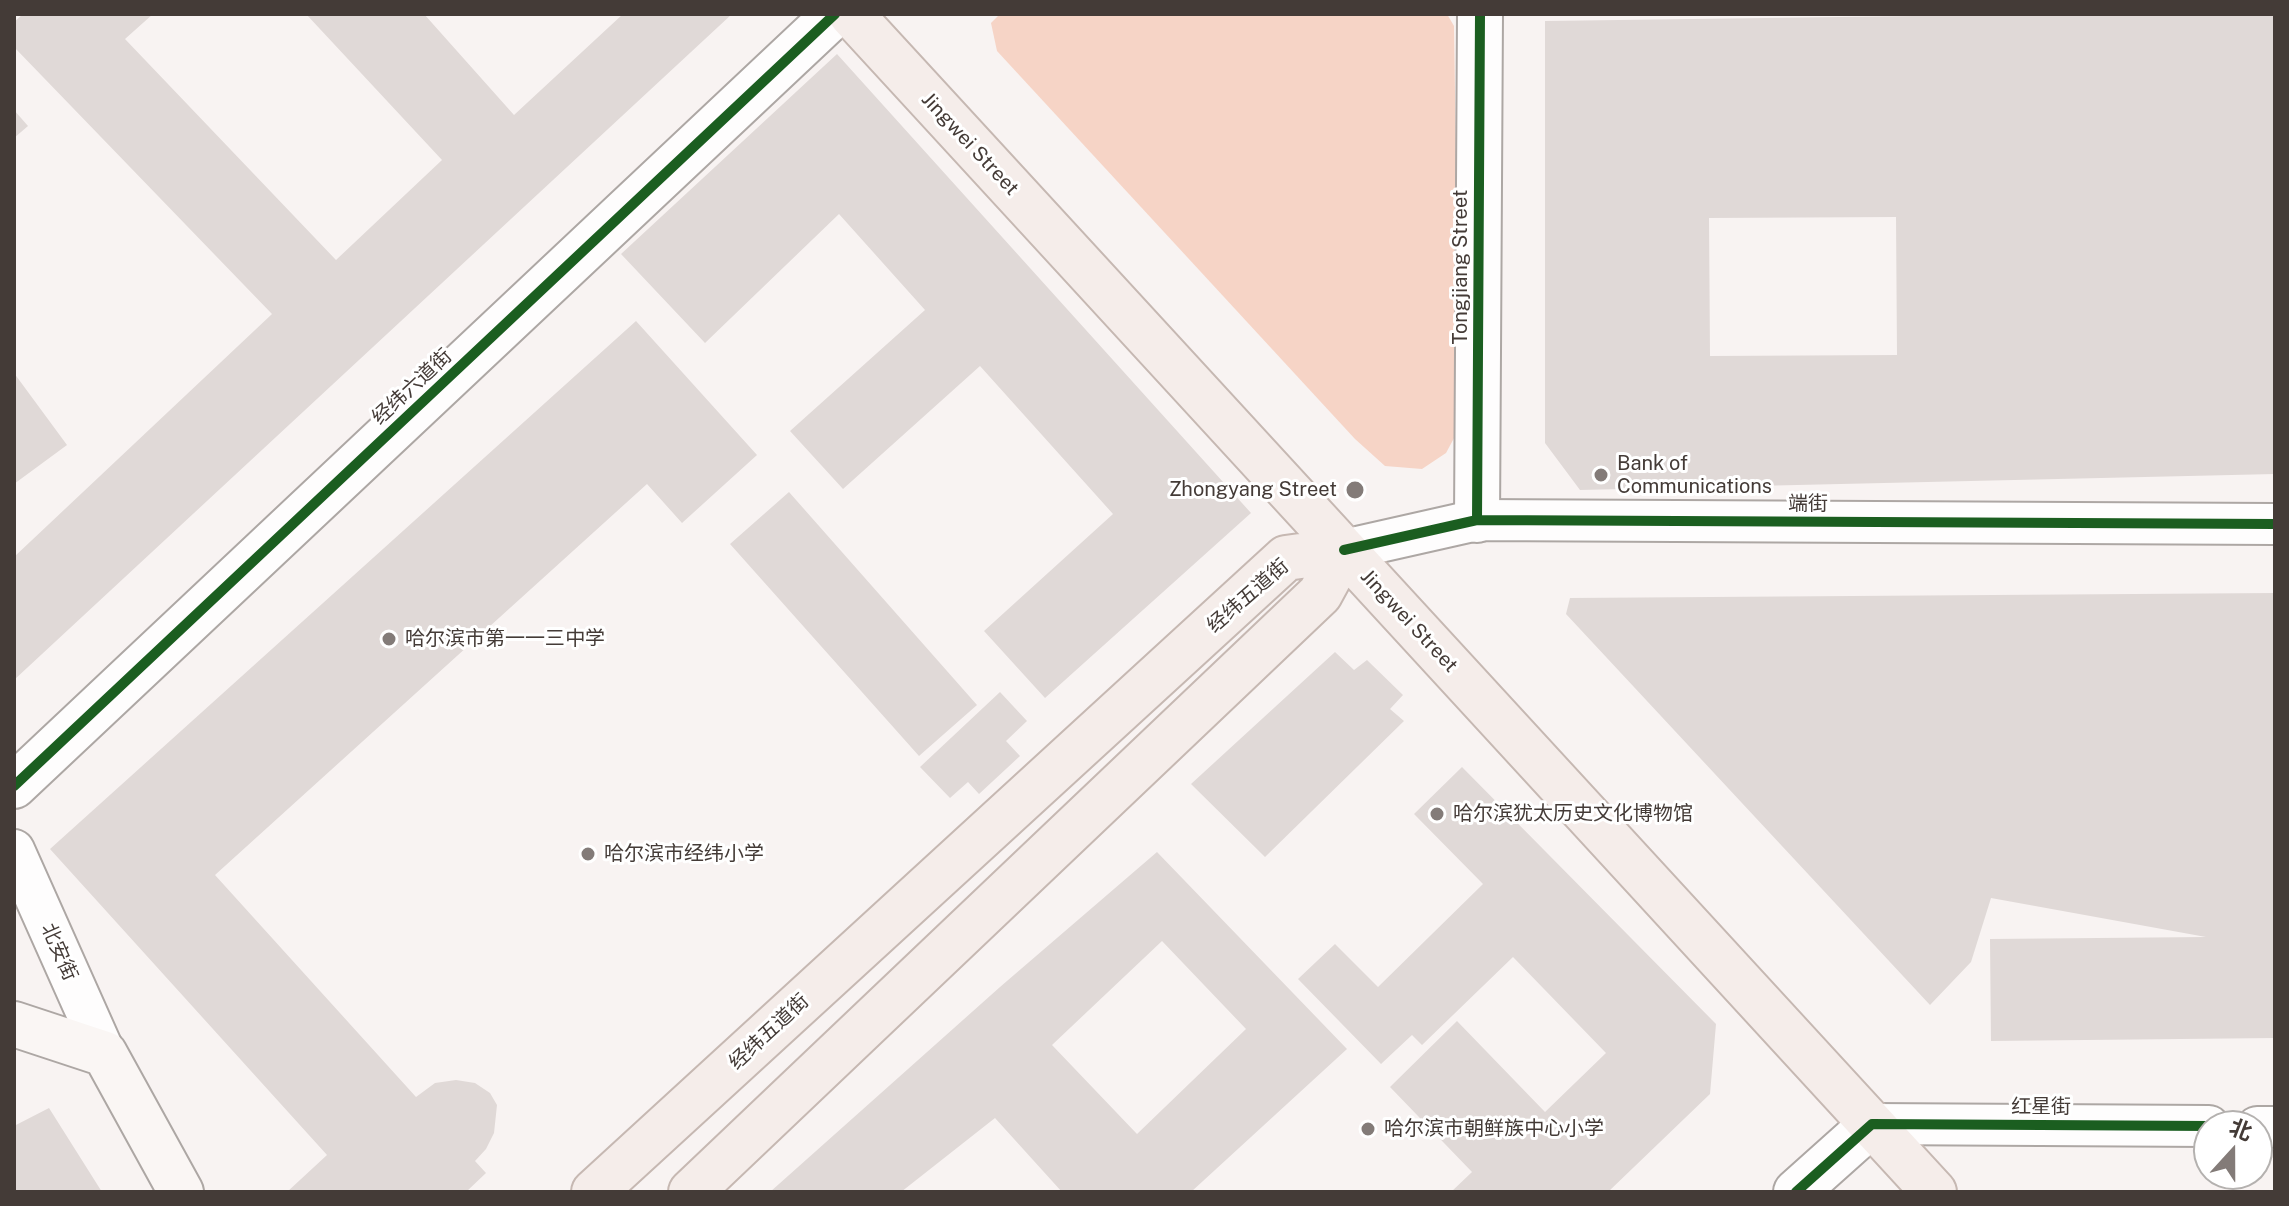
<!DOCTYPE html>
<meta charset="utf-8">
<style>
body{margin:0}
#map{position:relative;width:2289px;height:1206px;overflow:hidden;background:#f8f3f2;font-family:"Public Sans","Noto Sans SC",sans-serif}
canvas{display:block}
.frame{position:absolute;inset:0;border:16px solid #443b37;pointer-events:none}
.north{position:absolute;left:2193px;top:1110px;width:80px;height:80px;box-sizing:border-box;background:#fff;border:2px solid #b4b1af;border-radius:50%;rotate:21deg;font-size:22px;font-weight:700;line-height:32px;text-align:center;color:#443b37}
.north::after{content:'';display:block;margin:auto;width:28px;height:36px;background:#837b78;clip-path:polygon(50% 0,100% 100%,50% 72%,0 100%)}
</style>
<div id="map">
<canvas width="2289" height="1206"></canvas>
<div class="frame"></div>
<div class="north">北</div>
</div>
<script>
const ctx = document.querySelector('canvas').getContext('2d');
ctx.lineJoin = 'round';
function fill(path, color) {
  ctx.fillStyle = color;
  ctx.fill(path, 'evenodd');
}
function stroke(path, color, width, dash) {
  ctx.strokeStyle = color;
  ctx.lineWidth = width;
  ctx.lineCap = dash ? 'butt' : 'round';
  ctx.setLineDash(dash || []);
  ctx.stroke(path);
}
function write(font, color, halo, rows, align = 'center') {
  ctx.font = font + ' "Public Sans","Noto Sans SC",sans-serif';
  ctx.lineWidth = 6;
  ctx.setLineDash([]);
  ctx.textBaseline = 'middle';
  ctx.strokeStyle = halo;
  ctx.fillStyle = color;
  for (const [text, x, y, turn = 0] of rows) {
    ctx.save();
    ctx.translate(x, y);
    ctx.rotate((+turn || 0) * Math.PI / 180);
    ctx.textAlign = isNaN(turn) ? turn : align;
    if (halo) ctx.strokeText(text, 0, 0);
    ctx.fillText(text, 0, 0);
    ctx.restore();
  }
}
const green = new Path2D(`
 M1000 14H1447L1454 26 1460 427 1446 453 1422 469 1385 466 1355 439 997 51 991 23Z`);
const building = new Path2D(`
 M23 14H153L125 39 336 260 442 160 306 14H424L514 115 623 14H732L14 680V557L272 314 14 47V22Z
 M2060 14H2275V474L1580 490 1545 443V21ZM1896 217 1897 355 1710 356 1709 218Z
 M837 54 1251 513 1045 698 984 631 1113 514 980 366 843 489 790 431 925 310 839 214 705 343 621 254Z
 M14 110 28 126 14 138Z
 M636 321 757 455 682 523 647 484 215 875 416 1097 435 1083 456 1080 475 1083 490 1093 497 1105 494 1133 486 1149 475 1161 486 1173 466 1192H287L327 1155 50 849Z
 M14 373 67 445 14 484Z
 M789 492 977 705 919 756 730 544Z
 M2275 593V1038L1991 1041 1990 939 2206 937 1991 898 1971 962 1930 1005 1566 614 1570 598Z
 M1335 652 1354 670 1367 660 1403 695 1390 709 1404 721 1265 857 1191 784Z
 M1000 692 1027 721 1006 741 1020 756 979 794 968 782 950 798 920 767Z
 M1462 767 1716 1024 1710 1094 1608 1192H1451L1472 1172 1390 1087 1457 1021 1545 1112 1606 1053 1513 957 1422 1045 1412 1035 1381 1064 1298 979 1335 944 1378 987 1483 884 1414 814Z
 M1157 852 1347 1049 1191 1192H1062L995 1118 901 1192H770L1000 987ZM1162 941 1246 1029 1137 1134 1052 1045Z
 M49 1108 102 1192H14V1126Z`);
const minor = new Path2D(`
 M1344 550 1477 520 2275 524
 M14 850 105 1054
 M1872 1124 2209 1126
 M2257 1127H2275`);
const tertiary = new Path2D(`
 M1477 520 1480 14
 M14 786 835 14
 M1796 1192 1872 1124`);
const secondary = new Path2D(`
 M14 1024 105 1054 181 1192`);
const primary = new Path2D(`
 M851 14 1934 1192
 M594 1192 1286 558 1344 550
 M691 1192 1320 594 1344 550`);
const cycleway = new Path2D(`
 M1477 520 1480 14
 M1344 550 1477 520 2275 524
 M14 786 835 14
 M1796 1192 1872 1124 2209 1126`);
const markers = [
 [1601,475,8,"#837b78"],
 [1355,490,10,"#837b78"],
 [389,639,8,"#837b78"],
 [1437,814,8,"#837b78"],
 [588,854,8,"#837b78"],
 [1368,1129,8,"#837b78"]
];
const streetNames = [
 ["Jingwei Street",970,144,47],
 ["Tongjiang Street",1461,267,-90],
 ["经纬六道街",412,387,-43],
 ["端街",1808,504],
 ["经纬五道街",1248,596,-41],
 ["Jingwei Street",1409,621,47],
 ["北安街",59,952,66],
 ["经纬五道街",769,1032,-43],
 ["红星街",2041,1107]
];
const poiNames = [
 ["Bank of",1617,464],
 ["Communications",1617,487],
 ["Zhongyang Street",1337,490,"right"],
 ["哈尔滨市第一一三中学",405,639],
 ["哈尔滨犹太历史文化博物馆",1453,814],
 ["哈尔滨市经纬小学",604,854],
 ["哈尔滨市朝鲜族中心小学",1384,1129]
];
fill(green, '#f6d4c6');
fill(building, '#e0d9d7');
stroke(minor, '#ada7a4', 44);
stroke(tertiary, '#ada7a4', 48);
stroke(secondary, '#ada7a4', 48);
stroke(primary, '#c6b8b2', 48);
stroke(minor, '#fefdfd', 40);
stroke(tertiary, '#fefdfd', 44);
stroke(secondary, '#faf6f4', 44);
stroke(primary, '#f5edea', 44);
stroke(cycleway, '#1b5e20', 10);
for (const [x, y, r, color] of markers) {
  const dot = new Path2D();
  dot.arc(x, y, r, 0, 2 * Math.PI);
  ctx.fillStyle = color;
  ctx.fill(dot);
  stroke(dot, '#fff', 3);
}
write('20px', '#443b37', '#fff', streetNames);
write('20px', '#443b37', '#fff', poiNames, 'left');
</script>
